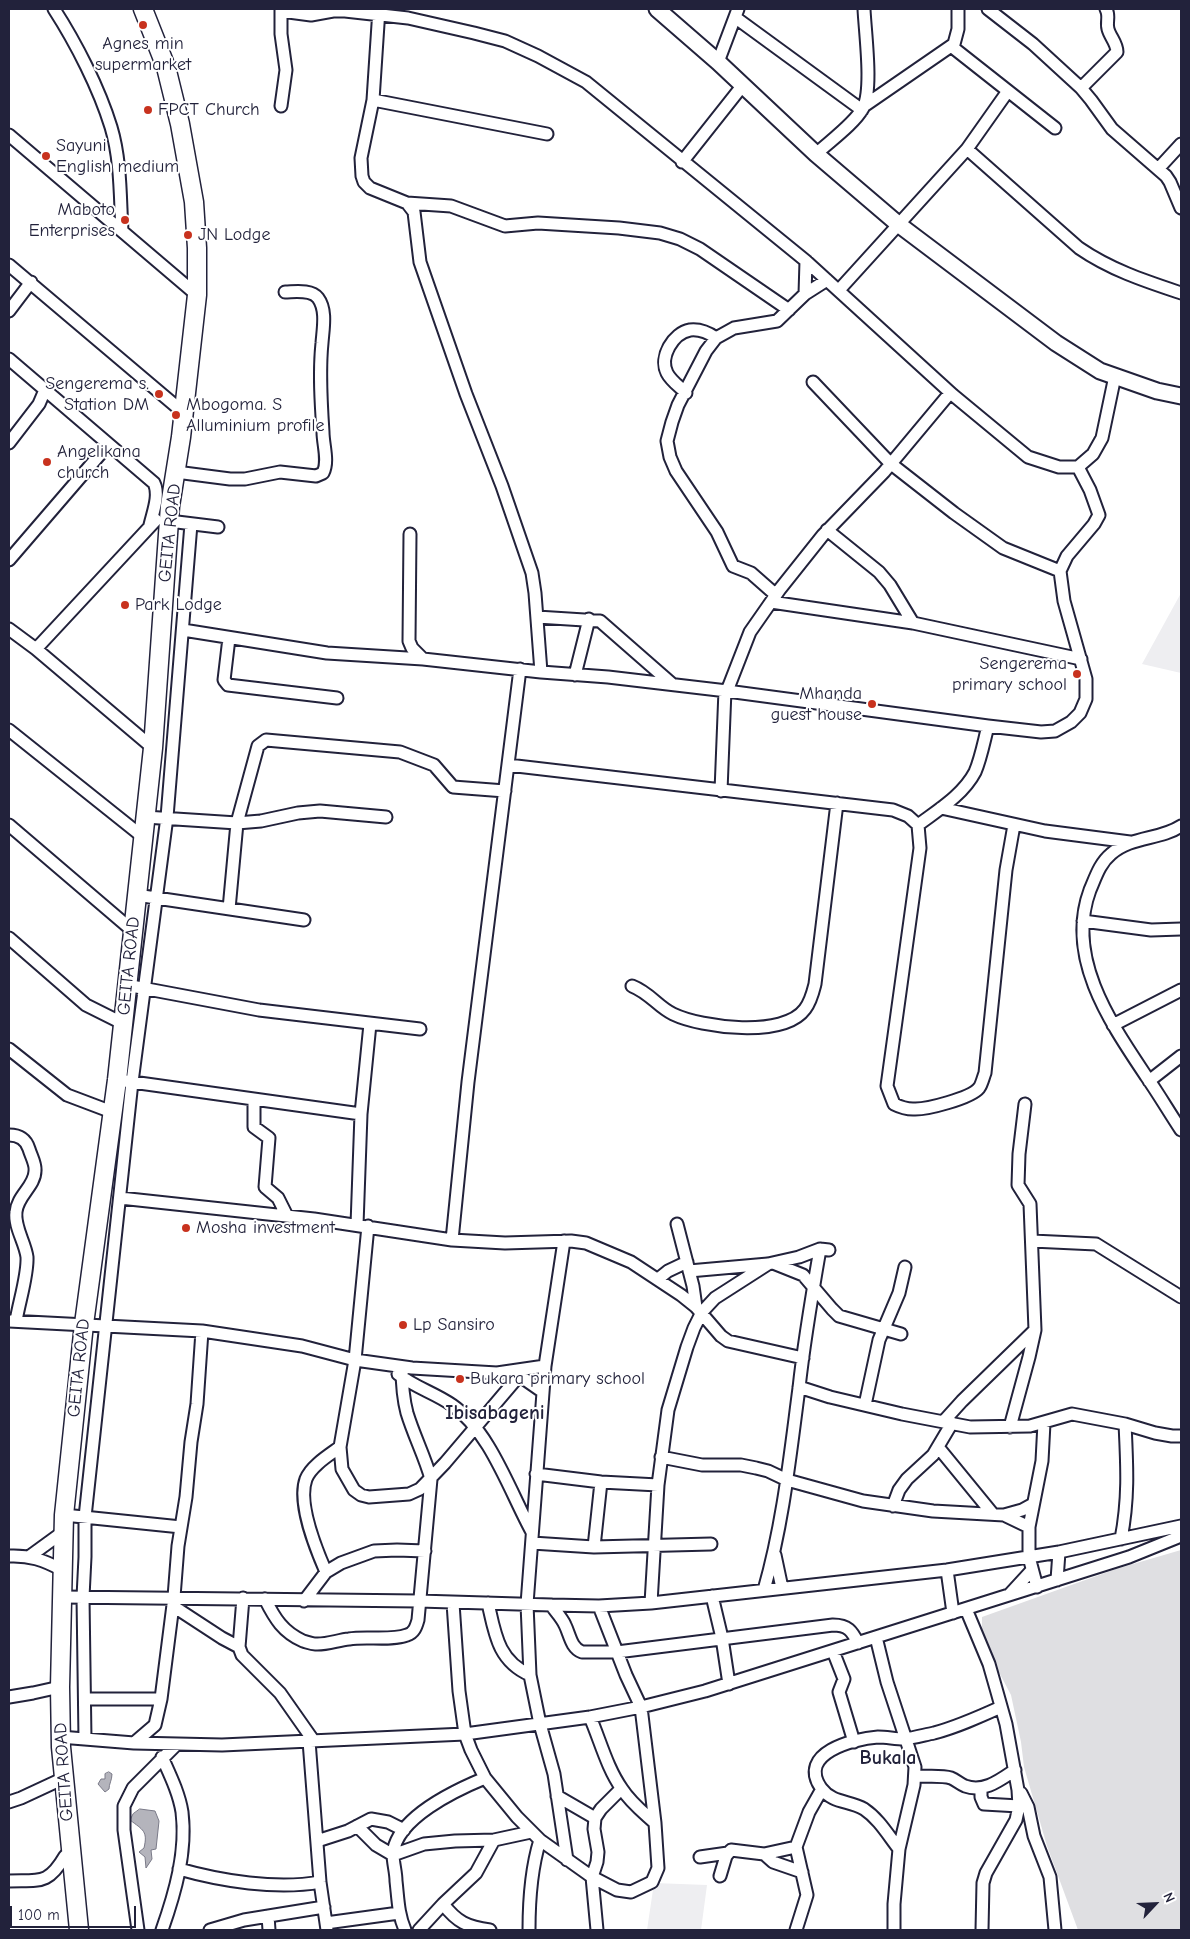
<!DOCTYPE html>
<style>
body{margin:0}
#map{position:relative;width:1190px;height:1939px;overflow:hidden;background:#fff;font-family:"Comic Neue",sans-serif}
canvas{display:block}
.frame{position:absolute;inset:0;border:10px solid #22223b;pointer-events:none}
.north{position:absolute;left:1130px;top:1879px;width:50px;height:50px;-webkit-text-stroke:4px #fff;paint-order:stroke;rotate:65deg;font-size:14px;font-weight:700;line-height:20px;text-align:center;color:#22223b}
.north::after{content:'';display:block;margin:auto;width:18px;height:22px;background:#22223b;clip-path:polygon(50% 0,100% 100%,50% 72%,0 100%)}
.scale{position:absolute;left:10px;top:1906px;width:126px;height:22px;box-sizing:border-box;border:2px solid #22223b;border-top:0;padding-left:6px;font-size:15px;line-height:18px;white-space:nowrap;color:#22223b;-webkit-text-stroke:4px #fff;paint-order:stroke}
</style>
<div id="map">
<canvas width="1190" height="1939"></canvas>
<div class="frame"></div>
<div class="north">N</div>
<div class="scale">100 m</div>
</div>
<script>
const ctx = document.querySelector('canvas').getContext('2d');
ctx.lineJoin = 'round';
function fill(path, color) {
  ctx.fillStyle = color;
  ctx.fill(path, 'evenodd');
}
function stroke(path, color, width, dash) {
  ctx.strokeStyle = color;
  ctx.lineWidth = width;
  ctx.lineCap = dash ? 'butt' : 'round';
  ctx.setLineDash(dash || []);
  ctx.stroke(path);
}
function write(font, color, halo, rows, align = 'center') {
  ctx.font = font + ' "Comic Neue",sans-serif';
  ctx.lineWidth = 4;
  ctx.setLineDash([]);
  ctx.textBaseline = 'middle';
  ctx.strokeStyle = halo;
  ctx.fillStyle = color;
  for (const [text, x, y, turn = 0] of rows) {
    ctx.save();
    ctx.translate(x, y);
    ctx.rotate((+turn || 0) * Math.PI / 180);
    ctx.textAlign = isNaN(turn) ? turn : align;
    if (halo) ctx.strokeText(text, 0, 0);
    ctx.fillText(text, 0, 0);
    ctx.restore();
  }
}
const built = new Path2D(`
 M1181 593V673L1142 664Z
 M654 1883 707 1885 701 1930H647Z`);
const green = new Path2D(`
 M1181 1550V1930H1078L1047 1846 1024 1767 1021 1742 1011 1695 982 1640V1617L1116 1569Z`);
const water = new Path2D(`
 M109 1772 112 1774C112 1780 109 1784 109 1789L105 1792 98 1784 101 1779H105V1774Z
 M140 1809 155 1811 159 1821 156 1849 151 1850 152 1859 146 1868 145 1857 139 1852 144 1848C148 1831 143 1830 130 1820L133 1814Z`);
const minor = new Path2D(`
 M54 9C76 43 99 88 111 127 121 160 120 197 122 231
 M281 9V34L286 70 281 106
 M379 9 373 100 361 158 362 176 364 182 370 188 407 203 414 212 420 262 466 394 502 486 532 573 535 593 541 672
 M988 9 1033 44 1081 88 1091 100 1112 129 1166 176 1170 182 1181 208
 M281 11 311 15 333 11H345L408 18 474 33 505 41 538 56 586 82 806 261 953 395 1028 457 1059 467H1078L1093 454 1102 438 1115 376
 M736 18 862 110
 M951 46 1055 128
 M718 62 738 9
 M1081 88 1117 52C1117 43 1110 37 1108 29 1106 22 1110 16 1106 9
 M373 100 547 134
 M864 106 954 44 958 29V9
 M9 135 197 295
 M967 149 1079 248C1111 270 1145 281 1181 293
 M816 154C830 141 854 124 863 108 873 90 865 32 864 9
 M682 162 743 85
 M1158 169 1181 144
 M407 203 451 206 505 226 538 223 619 228 660 233 680 239 700 249 789 310
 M9 265 184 413
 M839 290 967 149 1008 91
 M805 294 806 261
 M9 311 31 282
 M9 359 154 483C160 495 153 512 150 525
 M813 382 890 463 954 513 1003 548 1060 571
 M686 393C680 387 671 381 667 373 659 357 673 333 690 330 699 329 709 333 716 338
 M9 443 39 404 45 390
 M176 472 230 479H245L280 472 316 476 323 473C329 461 323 445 323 432 321 403 319 372 322 343 323 329 327 310 318 298 311 289 294 292 285 292
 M169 521 218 527
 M827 530 879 572 890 585 913 623
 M410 534 409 641 412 648 423 659
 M9 560 108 445
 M776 595 751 573 733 566 717 532 676 471 670 457 667 441 672 422 678 405 706 351 716 338 734 328 777 321 805 294 827 280
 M771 602 913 623 1081 659
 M537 617 600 621 672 684
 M9 629 36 649 153 748
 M183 630 327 653 423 659 541 672 608 677 727 691 988 726 1041 732 1055 731 1071 722 1080 713 1086 699V679L1064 601 1060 571 1067 556 1094 524 1099 515 1090 490 1078 467
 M229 638 224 680 228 685 337 698
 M36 649 156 520
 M575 675 589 619
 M727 691 750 632 780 589 823 535 884 472 950 393
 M9 730 143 837
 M508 765 893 810 908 816 918 825 920 848 887 1086 894 1104C900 1107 907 1109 913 1109 926 1110 971 1098 979 1088 982 1084 983 1078 985 1073L1006 870 1014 825
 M721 791 725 690
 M941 808 1045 831 1130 842
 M145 817 237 823 261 821 298 813 320 811 386 817
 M9 825 133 931
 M918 825C938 810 963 795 975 772 981 758 984 741 988 726
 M1181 826C1160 840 1131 836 1111 854 1100 863 1096 876 1090 890 1065 957 1110 1022 1146 1076 1158 1093 1169 1112 1181 1130
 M136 895 304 920
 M229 909 237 823 258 746 266 740 400 752 434 765 453 787 505 791
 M1083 921 1151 930 1181 929
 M9 938 86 1005 122 1023
 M126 985 259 1010 420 1029
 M632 986C650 993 658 1007 673 1014 702 1028 784 1038 805 1009 811 1001 813 992 815 984L837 803
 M1113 1025 1181 990
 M9 1049 67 1095 112 1112
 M125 1081 361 1114
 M1149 1081 1181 1056
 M254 1099V1127L269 1138 265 1187 278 1198 287 1216
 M9 1135C19 1135 26 1139 29 1149 31 1156 36 1164 35 1171 35 1186 17 1196 16 1212 14 1227 25 1242 27 1257 28 1275 19 1302 16 1321
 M120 1198 314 1219 452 1240 505 1243 571 1241 586 1243 631 1262 681 1295 696 1307 721 1336 728 1341 803 1358
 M677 1224 693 1286 696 1307
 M357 1225 361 1114 370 1024
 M368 1226 355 1360 340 1447 342 1469 354 1490 361 1495 369 1497 409 1494 420 1489 445 1463 524 1370
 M452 1240 468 1082 520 669
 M564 1241 545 1366 527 1604 530 1675 540 1724 554 1774 567 1860
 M1032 1241 1096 1244 1181 1297
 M773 1263 803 1275 832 1309 839 1316 901 1334
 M689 1271 768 1264 799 1257 820 1249 829 1250
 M658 1279 668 1271 687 1262
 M9 1321 202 1331 302 1346 355 1360 412 1368 497 1373 545 1366
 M398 1374C414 1387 435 1393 452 1405 490 1431 510 1492 532 1532
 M520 1376 543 1392
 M799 1387 830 1397 902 1414 970 1427 1030 1426 1072 1414 1125 1424 1155 1433 1172 1436H1181
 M865 1405 879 1340 899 1293 905 1267
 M943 1422 962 1401 1035 1330
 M1010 1427 1029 1357 1035 1330 1030 1204 1018 1185 1019 1154 1025 1104
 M938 1447 992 1513
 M661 1457 702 1465H741L756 1468 768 1471 787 1480 863 1501 933 1511 1004 1515 1029 1527
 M536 1474 601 1482 658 1485
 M893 1506 899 1490 907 1479 933 1455 952 1423
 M64 1515 181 1527
 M1004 1515 1022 1510 1033 1504
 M1121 1539C1129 1498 1127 1465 1125 1424
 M532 1543 594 1547 711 1544
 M594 1547 601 1482
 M775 1555 782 1588
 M9 1556C29 1555 44 1560 62 1570
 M30 1556 63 1532
 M947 1570 953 1613
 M326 1572C316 1549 297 1503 306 1479 311 1466 329 1455 340 1447
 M1057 1580 1059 1552
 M1037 1587 1029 1557V1527L1042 1461 1044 1423
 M764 1590C783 1524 790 1456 799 1388 804 1341 812 1295 820 1249
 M1009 1595 1032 1570
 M712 1596 722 1638 729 1684
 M62 1597 419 1601 551 1605 599 1606 651 1603 947 1570 1059 1552 1181 1526
 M243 1598 239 1647 242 1655 280 1693 313 1740
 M265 1599C275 1619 283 1632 303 1641 307 1642 311 1644 315 1644 326 1645 338 1640 349 1639 366 1636 391 1641 407 1635 414 1633 416 1627 418 1620L431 1479C425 1457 414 1436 407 1413 403 1398 402 1382 402 1367
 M304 1601 326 1572 341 1563 374 1551 397 1550 425 1551
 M453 1603 459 1691 465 1734 471 1750 485 1778 517 1817 540 1840 592 1877 617 1890 631 1892 652 1882 658 1868 655 1823 641 1707 626 1675 599 1606
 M488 1603C495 1634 498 1661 530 1675
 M651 1603 658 1485 668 1410 687 1347 694 1328 702 1312 715 1298 768 1264
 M551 1605C556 1612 562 1618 565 1625 570 1635 571 1648 582 1652H617L833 1625C848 1625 852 1631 858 1643
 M173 1606 222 1638 239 1647
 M966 1609 989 1664 997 1692 1006 1724 1018 1790 1019 1806 1016 1820 986 1873 983 1883 982 1930
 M876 1637 887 1682 915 1767 914 1785 899 1849 894 1904V1930
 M833 1651 844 1679 839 1692 854 1742
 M9 1697 33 1693 60 1687
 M85 1699H161
 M590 1717C600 1740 607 1768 622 1789 631 1803 643 1812 655 1823
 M60 1737 134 1743 222 1745 465 1734 590 1717 641 1707 705 1691 1129 1557 1181 1536
 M85 1739 83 1597 85 1557V1517L132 1082 167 817 191 524
 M309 1741 320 1882 327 1930
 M134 1743 155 1725 161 1699 174 1597 178 1546 186 1497 191 1442 197 1404 202 1331
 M916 1776C927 1777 941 1775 951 1778 956 1780 960 1784 965 1786 984 1793 1000 1780 1015 1770
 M981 1788V1797L984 1804 1019 1806
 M1021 1793 1028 1807 1034 1836 1050 1877 1055 1930
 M557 1796 595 1818
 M9 1802 21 1798 64 1778
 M357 1826 376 1845 393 1855 424 1844 455 1841 494 1840 531 1832
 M317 1841 348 1831 371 1819 388 1822 404 1830
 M899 1849C888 1835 879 1819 864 1809 849 1800 833 1804 821 1788 797 1753 853 1739 878 1737 887 1737 895 1739 904 1739 914 1738 924 1735 934 1733 957 1727 979 1717 1001 1707
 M764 1854 773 1862 802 1872
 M700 1857 728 1853
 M179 1869C221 1881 277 1890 320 1882
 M720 1876 726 1856 731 1850 764 1854 796 1847
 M9 1881C40 1880 48 1885 65 1856
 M443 1904C457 1922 467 1927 490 1930
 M268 1916 269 1930
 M326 1923 399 1913
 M138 1930 124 1830V1806L133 1788 176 1745
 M162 1930C175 1893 187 1852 182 1812 179 1793 170 1775 162 1757
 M210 1930 244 1920 324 1907
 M405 1930C398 1914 398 1898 396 1881 396 1872 393 1863 393 1854 396 1818 456 1790 485 1778
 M419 1930 443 1904 476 1873 494 1840
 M529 1930C529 1899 531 1869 540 1840
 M597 1930 592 1877 597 1862 598 1852 594 1829 595 1818 601 1809 621 1789
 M796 1930 807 1895 796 1847 809 1812 822 1789`);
const major = new Path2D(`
 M657 9 718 62 816 154 898 224 1056 343 1100 371 1157 391 1181 396`);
const highway = new Path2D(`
 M79 1930 61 1747 60 1687 64 1515 84 1324 117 1080 153 748 170 506 181 437 197 295V248L194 202 180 124 166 67 143 9`);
const markers = [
 [143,25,5,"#c8321e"],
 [148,110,5,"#c8321e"],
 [46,156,5,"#c8321e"],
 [125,220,5,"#c8321e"],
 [188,235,5,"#c8321e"],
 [159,394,5,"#c8321e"],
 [176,415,5,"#c8321e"],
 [47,462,5,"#c8321e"],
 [125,605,5,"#c8321e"],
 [1077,674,5,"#c8321e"],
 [872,704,5,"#c8321e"],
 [186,1228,5,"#c8321e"],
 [403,1325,5,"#c8321e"],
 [460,1379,5,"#c8321e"]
];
const poiNames = [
 ["Agnes min",143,44,"center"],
 ["supermarket",143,65,"center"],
 ["FPCT Church",158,110],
 ["Sayuni",56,146],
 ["English medium",56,167],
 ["Maboto",115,210,"right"],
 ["Enterprises",115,231,"right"],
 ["JN Lodge",198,235],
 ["Sengerema s.",149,384,"right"],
 ["Station DM",149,405,"right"],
 ["Mbogoma. S",186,405],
 ["Alluminium profile",186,426],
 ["Angelikana",57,452],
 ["church",57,473],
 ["Park Lodge",135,605],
 ["Sengerema",1067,664,"right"],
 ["primary school",1067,685,"right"],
 ["Mhanda",862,694,"right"],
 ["guest house",862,715,"right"],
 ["Mosha investment",196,1228],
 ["Lp Sansiro",413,1325],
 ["Bukara primary school",470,1379]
];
const streetNames = [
 ["GEITA ROAD",170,533,-84],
 ["GEITA ROAD",129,966,-84],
 ["GEITA ROAD",79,1368,-84],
 ["GEITA ROAD",64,1772,-94]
];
const quarterNames = [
 ["Ibisabageni",495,1413],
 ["Bukala",888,1758]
];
fill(built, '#eeeef1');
fill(green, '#dfdfe2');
fill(water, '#b4b4bc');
stroke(water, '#7a7a88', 1);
stroke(minor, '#22223b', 15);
stroke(major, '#22223b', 19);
stroke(highway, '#22223b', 21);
stroke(minor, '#fff', 11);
stroke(major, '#fff', 15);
stroke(highway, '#fff', 18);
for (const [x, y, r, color] of markers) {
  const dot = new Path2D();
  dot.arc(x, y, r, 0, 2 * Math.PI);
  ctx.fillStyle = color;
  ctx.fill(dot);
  stroke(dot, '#fff', 2);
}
write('18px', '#22223b', '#fff', poiNames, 'left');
write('18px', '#22223b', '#fff', streetNames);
write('bold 20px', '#22223b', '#fff', quarterNames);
</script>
